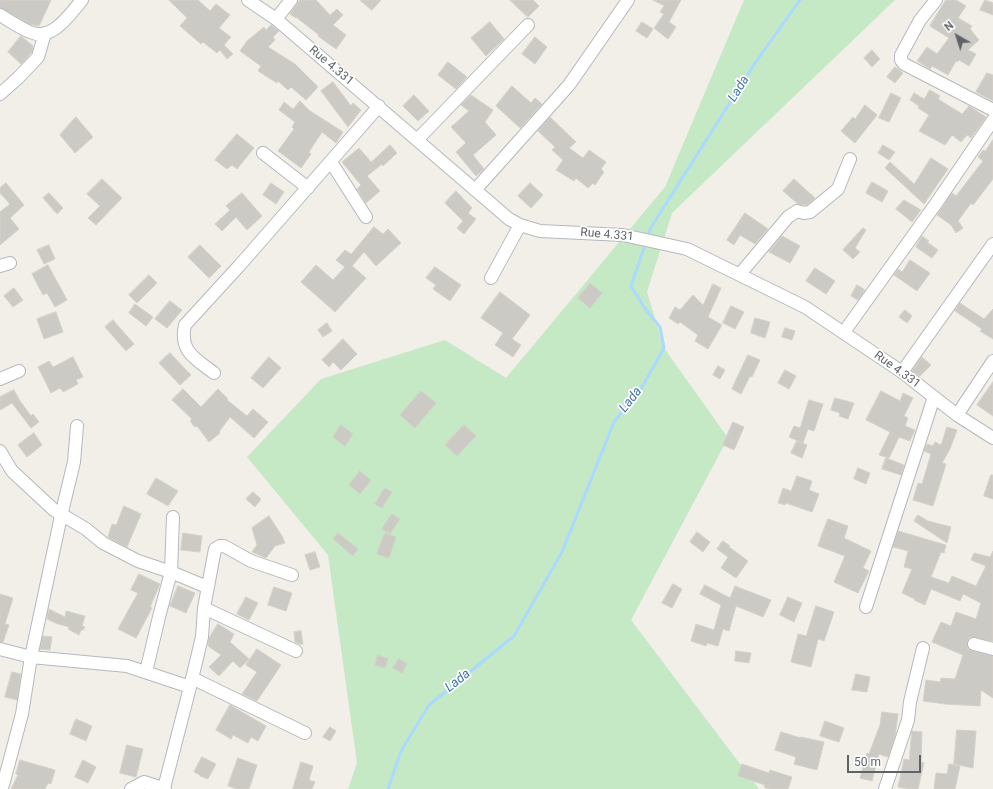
<!DOCTYPE html>
<style>
body{margin:0}
#map{position:relative;width:993px;height:789px;overflow:hidden;background:#f1efe8;font-family:Roboto,sans-serif}
canvas{display:block}
.north{position:absolute;left:937px;top:16px;width:40px;height:40px;-webkit-text-stroke:3px #fff;paint-order:stroke;rotate:321deg;font-size:11px;font-weight:700;line-height:16px;text-align:center;color:#5f6368}
.north::after{content:'';display:block;margin:auto;width:14px;height:18px;background:#5f6368;clip-path:polygon(50% 0,100% 100%,50% 72%,0 100%)}
.scale{position:absolute;left:847px;top:755px;width:74px;height:18px;box-sizing:border-box;border:2px solid #5f6368;border-top:0;padding-left:5px;font-size:12px;line-height:14px;white-space:nowrap;color:#5f6368;-webkit-text-stroke:3px #fff;paint-order:stroke}
</style>
<div id="map">
<canvas width="993" height="789"></canvas>
<div class="north">N</div>
<div class="scale">50 m</div>
</div>
<script>
const ctx = document.querySelector('canvas').getContext('2d');
ctx.lineJoin = 'round';
function fill(path, color) {
  ctx.fillStyle = color;
  ctx.fill(path, 'evenodd');
}
function stroke(path, color, width, dash) {
  ctx.strokeStyle = color;
  ctx.lineWidth = width;
  ctx.lineCap = dash ? 'butt' : 'round';
  ctx.setLineDash(dash || []);
  ctx.stroke(path);
}
function write(font, color, halo, rows, align = 'center') {
  ctx.font = font + ' Roboto,sans-serif';
  ctx.lineWidth = 3.5;
  ctx.setLineDash([]);
  ctx.textBaseline = 'middle';
  ctx.strokeStyle = halo;
  ctx.fillStyle = color;
  for (const [text, x, y, turn = 0] of rows) {
    ctx.save();
    ctx.translate(x, y);
    ctx.rotate((+turn || 0) * Math.PI / 180);
    ctx.textAlign = isNaN(turn) ? turn : align;
    if (halo) ctx.strokeText(text, 0, 0);
    ctx.fillText(text, 0, 0);
    ctx.restore();
  }
}
const green = new Path2D(`
 M744 0H895L672 213 647 292 664 348 728 438 631 620 759 789H348L357 763 328 555 247 457 321 379 445 340 506 378 665 187Z`);
const stream = new Path2D(`
 M648 237 650 229 755 63 800 0
 M388 789 401 751 429 705 514 636 562 552 614 422 642 387 664 348 660 327 644 307 631 286 646 242`);
const building = new Path2D(`
 M0 0H51L39 26 29 24 0 8Z
 M169 0H198L210 11 216 4 230 15 219 28 231 37 224 45 233 54 227 59 220 50 217 53 203 42 201 44 180 26 187 18Z
 M300 0H316L330 15 337 9 343 15 333 25 346 35 336 49 318 36 319 35 296 17V18L290 14Z
 M360 0H381L372 10Z
 M510 0H533L539 6 528 17Z
 M653 0H681L669 22 676 27 668 39 654 28 664 14 660 12 664 6Z
 M946 0H956L966 6 958 18 972 26 970 29 979 40 968 50 976 54 969 66 959 60 957 62 956 61 948 75 932 66 930 69 917 61 927 47 937 54 949 38 930 26Z
 M985 0 993 3V15L980 10Z
 M490 22 504 39 486 56 471 38Z
 M642 22 653 29 647 38 636 31Z
 M271 25 279 31 273 37 275 40 268 47 295 64 318 87 306 100 291 87 288 90 278 81 277 83 258 71 261 66 240 51 247 41 264 27 266 30Z
 M21 36 33 46 32 52 21 64 8 52Z
 M535 37 547 47 535 64 522 54Z
 M872 50 880 59 872 67 864 58Z
 M448 62 467 77 456 89 438 75Z
 M895 67 903 73 895 83 887 77Z
 M987 73 993 75V101L976 92Z
 M333 82 351 106 353 103 361 110 348 127 321 91Z
 M512 86 531 103 535 98 542 104 520 128 496 106Z
 M930 90 940 96 938 99 962 114 969 106 986 117 971 138 967 135 961 142 952 135 945 145 919 131 929 115 918 108 919 106 910 100 914 93 924 99Z
 M891 93 901 98 889 122 879 118Z
 M414 95 429 111 418 121 403 106Z
 M471 95 493 110 485 122 496 135 473 155 484 169 476 176 456 152 466 143 451 127 469 111 461 105Z
 M300 101 310 111 343 132 336 143 322 132 309 152 311 154 301 168 278 151 294 129 292 127 295 122 279 110 284 102 293 109Z
 M865 105 877 115 855 143 841 131 853 117 855 119Z
 M76 117 93 137 75 153 60 135Z
 M550 117 576 142 569 148 583 158 589 150 606 162 601 169 604 172 595 185 593 183 588 188 576 178 574 181 556 170 563 160 552 150 555 147 538 131Z
 M237 134 254 148 237 169 232 165 227 169 215 160Z
 M993 140V179L973 205 971 203 958 221 963 228 956 233 951 225 937 215 952 193 956 196 983 161 978 157 983 150 985 151Z
 M390 145 397 153 383 166 382 164 367 176 380 191 366 203 357 189 361 185 342 162 359 148 371 162Z
 M883 145 895 152 889 160 878 153Z
 M931 158 948 169 924 204 885 168 890 162 914 184Z
 M102 179 122 198 96 225 88 218 100 206 87 194Z
 M794 179 815 198 807 205 798 204 783 191Z
 M872 182 888 191 882 202 866 193Z
 M6 183 24 205 10 218 19 229 0 245V212L10 204 0 193V188Z
 M271 183 284 192 276 204 263 195Z
 M530 183 543 195 531 208 518 196Z
 M456 191 472 208 468 213 476 219 464 234 457 228 463 221 445 203Z
 M49 193 63 208 57 214 43 198Z
 M242 193 262 216 247 230 236 217 222 231 215 224 230 210 226 206Z
 M904 200 921 210 912 222 896 209Z
 M745 213 768 229 755 244 740 235 734 245 727 240Z
 M374 227 383 234 388 229 401 243 376 266 364 252 352 266 366 278 335 312 301 282 316 265 333 280 345 267 336 260 345 250 351 254Z
 M863 228 866 230 855 248 860 252 853 259 843 250Z
 M782 236 800 246 790 263 769 252Z
 M922 236 929 241 927 242 938 250 932 258 916 247Z
 M49 245 55 259 44 264 37 250Z
 M200 245 221 266 209 278 188 257Z
 M910 260 930 273 917 291 894 275 898 269 902 272Z
 M48 265 67 300 55 307 47 293 43 295 32 274Z
 M435 267 461 285 450 301 433 289 436 285 426 278Z
 M815 268 835 281 826 294 806 281Z
 M149 275 157 283 137 303 129 295Z
 M590 283 602 293 590 308 578 298Z
 M713 284 721 288 708 317 722 325 708 349 695 341 698 335 680 322 678 324 669 318 675 307 680 310 693 295 703 305Z
 M857 285 865 290 858 300 851 296Z
 M14 288 23 300 13 307 4 296Z
 M500 292 530 315 512 339 521 345 513 357 495 345 503 333 481 318Z
 M170 301 182 310 167 328 155 319Z
 M960 303 984 319 993 309V339L980 331 982 329 955 311Z
 M135 304 153 317 146 326 129 313Z
 M731 306 744 312 735 329 723 323Z
 M905 310 912 316 907 323 899 317Z
 M56 312 63 332 44 339 37 319Z
 M755 318 770 322 765 338 751 333Z
 M113 320 134 344 126 351 105 327Z
 M327 323 332 331 323 337 318 330Z
 M785 328 795 331 792 340 782 337Z
 M343 339 357 354 341 370 333 362 329 367 322 360Z
 M170 353 191 375 180 385 159 363Z
 M748 355 760 360 752 377 750 376 741 394 732 389Z
 M73 357 83 377 76 380 78 384 63 392 60 388 51 393 38 367 49 361 53 367Z
 M269 357 281 368 263 388 251 378Z
 M922 357 931 365 920 376 912 371Z
 M718 366 725 370 720 379 713 375Z
 M785 370 796 376 789 389 778 383Z
 M993 382V416L977 405Z
 M183 389 201 407 218 389 228 399 227 400 247 416 253 409 268 422 254 438 230 417 219 432 220 433 209 442 197 426 195 427 190 421 192 419 172 400Z
 M14 390 20 401 31 416 33 414 39 422 31 428 12 403 0 410V397Z
 M421 391 436 403 415 428 400 415Z
 M881 391 900 401 903 393 913 398 904 416 908 418 905 426 915 430 910 441 899 437 889 458 879 455 890 432 866 420Z
 M835 398 854 403 848 419 839 416 840 413 831 410Z
 M809 400 823 404 814 431 808 429 803 443 789 437 794 426 800 428Z
 M733 422 744 427 734 450 723 445Z
 M341 425 353 434 345 446 333 437Z
 M464 425 476 436 457 456 445 445Z
 M947 427 957 430 950 449 942 463 946 464 933 506 913 500 918 483 922 484 931 454 924 451 927 444 933 446 935 442 941 445Z
 M34 433 42 445 27 457 18 445Z
 M797 441 807 445 802 458 791 453Z
 M886 458 904 465 901 475 882 469Z
 M858 468 870 473 866 484 854 479Z
 M360 471 371 480 360 494 349 485Z
 M991 475H993V499L984 496Z
 M797 476 812 481 809 490 819 494 812 512 786 503 785 505 778 503 783 488 791 491Z
 M156 478 178 491 168 506 147 494Z
 M385 488 392 492 382 508 375 504Z
 M253 492 261 499 255 507 246 499Z
 M124 506 141 514 127 547 108 537 112 524 116 525Z
 M392 514 400 519 390 534 382 529Z
 M918 515 928 521 951 527 947 543 914 521Z
 M269 516 282 536 285 543 275 546 266 558 252 552 257 545 252 528Z
 M828 519 848 526 844 538 871 551 863 568 869 571 858 593 834 582 845 556 818 546Z
 M898 531 946 545 944 553 941 552 931 577 949 583 952 576 976 586 986 566 971 560 974 553 990 557 993 551V641L972 637 969 638 967 642 968 649 972 651 993 656V698L981 690 980 706 945 704 923 701 926 680 940 682 941 678 955 679 963 655 932 642 941 622 951 626 956 612 976 619 981 603 963 594 960 601 931 589 925 605 914 600 915 599 902 593 912 569 904 567 908 551 893 547Z
 M697 532 710 542 703 552 690 542Z
 M183 533 202 536 200 552 181 550Z
 M338 533 358 549 353 556 333 539Z
 M385 533 396 537 389 558 377 554Z
 M723 541 730 546 729 547 748 561 736 578 721 568 728 557 717 549Z
 M315 552 320 567 310 570 305 555Z
 M139 574 160 584 150 607 152 608 136 638 118 629 138 593 131 590Z
 M673 584 682 589 672 608 662 603Z
 M705 585 730 598 735 586 771 600 763 617 736 606 729 631 723 629 718 646 707 643 706 646 691 641 696 624 714 630 721 605 700 594Z
 M178 586 195 593 186 613 170 606Z
 M274 587 292 593 286 611 268 605Z
 M0 594 13 598 5 624 9 625 3 642H0Z
 M246 597 258 603 249 620 237 614Z
 M788 597 802 603 794 622 780 615Z
 M816 606 834 612 824 641 818 639 811 667 791 662 798 634 806 636Z
 M49 609 65 617 66 611 85 616 82 626 85 627 83 630H81L79 635 68 629 69 627 58 624 47 619Z
 M218 624 234 634 230 642 249 659 240 668 233 661 219 676 209 667 221 655 208 646 209 638Z
 M301 631 303 644H300L295 642 294 632Z
 M43 636 52 637 50 650 40 649Z
 M257 649 281 665 257 701 242 694 257 672 246 665Z
 M736 651 751 653 749 663 735 661Z
 M378 655 388 659 385 668 375 665Z
 M399 659 407 664 402 673 393 668Z
 M12 672 21 674 17 700 5 697Z
 M856 674 870 677 867 692 852 690Z
 M230 705 266 726 258 741 251 737 248 743 233 735 231 739 216 730Z
 M882 712 898 714 895 736 888 757 879 754 872 781 860 778 867 753 869 754 880 725Z
 M76 719 92 726 86 741 70 734Z
 M825 721 844 728 839 742 820 736Z
 M330 727 336 731 330 741 323 737Z
 M957 730 976 731 973 768 954 764Z
 M912 731 922 732 921 762 924 763 918 789H909L898 787 904 759 909 760Z
 M781 732 801 738V737L824 742 817 770 794 764 796 757 775 750Z
 M127 745 143 749 136 777 120 773Z
 M202 757 216 764 208 779 200 776V775L194 772Z
 M238 758 257 765 249 789H237L228 786Z
 M20 760 55 770 51 784 48 783 45 789H11L18 775 16 774Z
 M83 760 96 767 88 783 75 777Z
 M301 762 313 766 309 780 315 782 312 789H293Z
 M742 764 769 773 770 770 792 777 788 789H769L764 787 765 785 738 776Z
 M949 764 960 766 955 789H934L936 773 947 774Z`);
const minor = new Path2D(`
 M248 0 276 19 509 219 520 225 540 231 623 235 687 249 805 307 902 372 957 415 993 438
 M936 0 920 20 901 55V60L904 64 993 110
 M0 15C10 21 20 28 30 32 52 42 70 14 82 0
 M276 19 291 0
 M0 94 18 78 38 57 45 33
 M417 140 528 25
 M263 153 308 188
 M331 162 366 217
 M475 190 569 85 628 0
 M0 266 10 263
 M740 274 788 217 797 211 804 213 810 212 838 189 850 159
 M491 278 520 225
 M844 332 935 205 993 120
 M902 372 993 244
 M214 373C196 359 179 352 185 325L239 266 379 106
 M0 379 19 371
 M957 415 993 361
 M0 451 12 471 54 510 86 529 103 543 138 561 171 572 207 587
 M866 607 934 397
 M204 608 296 651
 M974 644 993 649
 M0 649 31 657 127 666 190 687
 M146 672 159 617 171 572 173 517
 M192 678 305 733
 M0 788 3 785 22 714 31 657 61 516 74 462 77 426
 M164 788 190 687 202 637 204 608 215 549 220 546H224L251 561 292 575
 M131 789 144 782 165 789
 M885 789 908 720 910 702 923 648`);
const streetNames = [
 ["Rue 4.331",331,66,40],
 ["Rue 4.331",607,235,5],
 ["Rue 4.331",897,370,36]
];
const waterNames = [
 ["Lada",739,89,-58],
 ["Lada",631,400,-52],
 ["Lada",458,681,-39]
];
fill(green, '#c5e8c5');
stroke(stream, '#aadaff', 3);
fill(building, '#cccac5');
stroke(building, '#d6d1c6', 1);
stroke(minor, '#b5b8bc', 14);
stroke(minor, '#fff', 12);
write('12px', '#5f6368', '#fff', streetNames);
write('italic 13px', '#4174aa', '#fff', waterNames);
</script>
